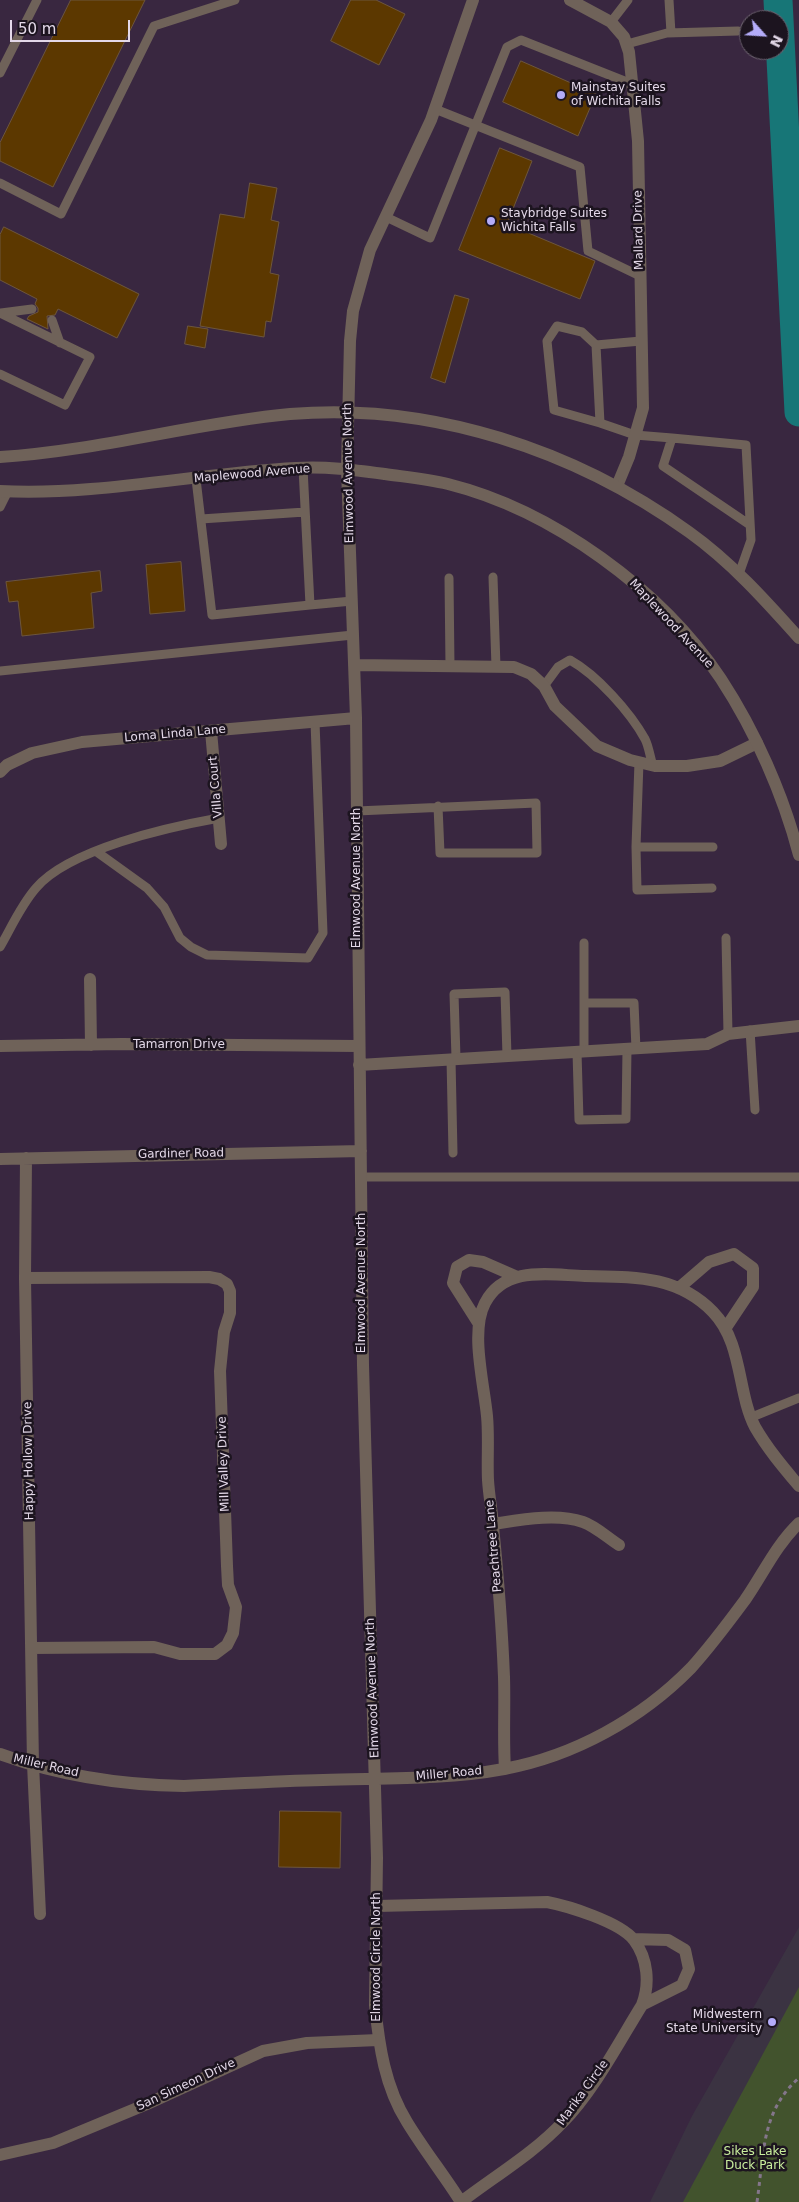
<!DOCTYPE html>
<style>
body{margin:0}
#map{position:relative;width:799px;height:2202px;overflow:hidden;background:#392740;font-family:"DejaVu Sans",sans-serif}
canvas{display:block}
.north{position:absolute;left:739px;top:10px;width:50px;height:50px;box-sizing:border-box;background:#1c141f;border:1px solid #6c626f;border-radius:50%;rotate:116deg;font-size:14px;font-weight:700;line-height:20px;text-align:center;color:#e3d8e8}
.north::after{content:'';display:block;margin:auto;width:18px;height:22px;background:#b4acf9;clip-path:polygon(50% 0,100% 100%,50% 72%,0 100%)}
.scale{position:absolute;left:10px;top:20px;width:120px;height:22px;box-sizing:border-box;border:2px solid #e3d8e8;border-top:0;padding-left:6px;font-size:15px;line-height:18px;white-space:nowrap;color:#e3d8e8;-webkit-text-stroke:4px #1c141f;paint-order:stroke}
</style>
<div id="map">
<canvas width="799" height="2202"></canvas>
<div class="north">N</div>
<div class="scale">50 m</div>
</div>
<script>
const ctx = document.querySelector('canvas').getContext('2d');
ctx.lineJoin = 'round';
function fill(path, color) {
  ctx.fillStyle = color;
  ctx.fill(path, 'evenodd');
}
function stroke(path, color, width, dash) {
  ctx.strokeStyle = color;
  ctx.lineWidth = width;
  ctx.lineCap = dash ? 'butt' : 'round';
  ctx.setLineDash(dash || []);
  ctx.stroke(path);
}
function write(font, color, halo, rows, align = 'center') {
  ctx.font = font + ' "DejaVu Sans",sans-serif';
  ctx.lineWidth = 5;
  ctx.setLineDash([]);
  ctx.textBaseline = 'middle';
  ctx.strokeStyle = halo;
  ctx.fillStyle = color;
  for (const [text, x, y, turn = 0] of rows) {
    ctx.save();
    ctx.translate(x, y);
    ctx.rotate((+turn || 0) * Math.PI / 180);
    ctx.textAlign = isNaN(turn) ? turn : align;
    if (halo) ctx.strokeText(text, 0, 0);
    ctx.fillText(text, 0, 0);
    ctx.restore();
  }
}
const education = new Path2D(`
 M799 1927V2202H650L692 2116Z`);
const green = new Path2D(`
 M799 1987V2202H683Z`);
const river = new Path2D(`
 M778 0 799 412`);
const building = new Path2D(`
 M71 0H145L53 187 0 161V143Z
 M351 0H376L405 14 379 65 331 41Z
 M521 61 596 94 578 136 503 102Z
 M500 148 532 161 507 224 595 261 580 299 459 250Z
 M250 183 277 188 271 220 279 222 270 273 279 275 271 322 266 321 264 337 200 326 220 214 244 218Z
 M4 227 139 294 117 338 58 309 55 315 47 316 48 329 27 319 29 316 38 312V308L35 304 37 299 0 280V235Z
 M455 295 469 299 445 383 431 378Z
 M188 326 208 329 205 348 185 344Z
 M181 562 185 611 150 614 146 565Z
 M100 571 102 591 91 593 94 628 22 636 18 601 9 602 6 582Z
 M280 1811 341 1812 340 1868 279 1867Z`);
const path = new Path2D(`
 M757 2202C764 2155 761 2111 799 2078`);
const service = new Path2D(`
 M669 0 671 33
 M611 22 628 0
 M627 44 667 33 738 31
 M0 73 37 0
 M435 109 580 167 588 251 640 276
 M0 183 61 214 154 26 235 0
 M386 217 430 238 507 47 521 40 632 84
 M0 313 90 357 65 405 0 374
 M1 313 32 309
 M52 320 60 343
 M641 341 596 345 600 423 635 435 672 438
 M596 345 582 332 557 326 547 341 554 410 600 423
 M303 468 310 605 352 601
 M196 479 212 615 310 605
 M0 507 8 491
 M201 519 305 512
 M739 574 751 540 746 445 672 438 663 466 750 525
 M493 577 496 667
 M449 578 450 666
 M0 671 353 635
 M544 686 558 667 570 660C597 675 630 712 645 739 649 747 650 757 653 766
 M639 762 636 847 637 890 712 888
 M357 811 536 803 537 853H440L438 806
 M636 847H713
 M97 852 147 888 164 907 180 938 191 947 207 955 308 958 323 933 315 722
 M726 938 728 1034
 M0 947C11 928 21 905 36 888 69 849 169 827 219 818
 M584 1003H634L636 1049
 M750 1030 755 1110
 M577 1052 579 1120 626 1119 627 1049
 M584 1052V943
 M456 1058 454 994 505 992 507 1056
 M451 1059 453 1153
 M361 1177H799
 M752 1417 799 1398`);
const minor = new Path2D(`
 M570 0 611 22 624 37 629 52 638 141 643 408 629 457 617 486
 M354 665 514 667 531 674 544 686 555 706 597 746 630 760 655 766H687L720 761 757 743
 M211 731 221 844
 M0 772 7 765 32 753 82 742 356 718
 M90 979 91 1045
 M0 1046 122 1044 358 1046
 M359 1065 707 1044 728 1034 799 1026
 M26 1158 25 1278 33 1764 40 1914
 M0 1159 361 1151
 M25 1278 209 1277 219 1279 227 1284 230 1291V1313L224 1332 220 1371 227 1566 228 1585 236 1607 233 1633 227 1645 215 1654H180L154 1647 32 1648
 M680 1287 709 1262 734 1254 753 1268V1287L725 1329
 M479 1324 453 1283 457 1267 469 1260 483 1262 515 1276
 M493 1524C520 1520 556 1513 583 1522 595 1526 608 1538 619 1545
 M0 1754C57 1775 123 1785 184 1786 230 1784 277 1781 323 1780 383 1778 445 1780 504 1769 574 1756 641 1719 691 1668 710 1647 728 1623 745 1600 763 1574 776 1545 799 1523
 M505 1769C503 1738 505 1708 504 1677 502 1627 498 1576 493 1526 492 1511 489 1496 488 1480 487 1459 489 1437 487 1416 484 1384 470 1331 485 1303 505 1265 550 1275 585 1276 633 1277 677 1275 713 1312 743 1343 737 1392 755 1427 767 1448 783 1467 799 1486
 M377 1906 547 1902C568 1906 620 1922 634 1940 648 1959 650 1984 642 2005 619 2042 593 2092 563 2122 534 2153 495 2176 461 2202
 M633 1939 668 1940 685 1950 689 1969 682 1985 642 2005
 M0 2155 53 2143 147 2104 263 2051 307 2043 378 2040
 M461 2202C444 2175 424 2150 407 2122 385 2087 379 2046 375 2005L377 1858 363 1365 356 718 347 469 350 341 353 311 370 250 431 120 473 0`);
const tertiary = new Path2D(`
 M0 457C98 451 193 423 290 414 431 402 575 450 689 532 731 562 765 600 799 638
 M0 491C100 496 197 473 296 468 326 466 355 470 385 474 406 477 427 479 448 484 552 510 662 590 721 679 755 731 783 794 799 855`);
const markers = [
 [561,95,5,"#b4acf9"],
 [491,221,5,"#b4acf9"],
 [772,2022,5,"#b4acf9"]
];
const poiNames = [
 ["Mainstay Suites",571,88],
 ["of Wichita Falls",571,102],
 ["Staybridge Suites",501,214],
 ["Wichita Falls",501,228],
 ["Midwestern",762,2015,"right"],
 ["State University",762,2029,"right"]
];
const streetNames = [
 ["Mallard Drive",639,230,-91],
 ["Elmwood Avenue North",349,473,-91],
 ["Maplewood Avenue",252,474,-5],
 ["Maplewood Avenue",671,624,47],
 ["Loma Linda Lane",175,734,-5],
 ["Villa Court",216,787,-95],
 ["Elmwood Avenue North",357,878,-90],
 ["Tamarron Drive",179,1045],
 ["Gardiner Road",181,1154,-1],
 ["Elmwood Avenue North",362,1283,-90],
 ["Happy Hollow Drive",29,1461,-91],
 ["Mill Valley Drive",224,1464,-92],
 ["Peachtree Lane",494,1546,-95],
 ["Elmwood Avenue North",373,1688,-92],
 ["Miller Road",46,1766,13],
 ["Miller Road",449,1774,-5],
 ["Elmwood Circle North",377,1957,-90],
 ["San Simeon Drive",186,2085,-25],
 ["Marika Circle",583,2093,-54]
];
const parkNames = [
 ["Sikes Lake",755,2152],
 ["Duck Park",755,2166]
];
fill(education, '#3b3342');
fill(green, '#42532d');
stroke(river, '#177677', 29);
fill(building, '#5c3800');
stroke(building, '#6d563c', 1);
stroke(path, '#84768b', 3, [4, 4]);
stroke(service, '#6f6259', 9);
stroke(minor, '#6f6259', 12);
stroke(tertiary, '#6f6259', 12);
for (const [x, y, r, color] of markers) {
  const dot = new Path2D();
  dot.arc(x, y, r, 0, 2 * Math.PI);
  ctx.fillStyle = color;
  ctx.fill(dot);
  stroke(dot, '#1c141f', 2);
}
write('12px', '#e3d8e8', '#1c141f', poiNames, 'left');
write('12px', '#e3d8e8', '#1c141f', streetNames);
write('12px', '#caef9e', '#1c141f', parkNames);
</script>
